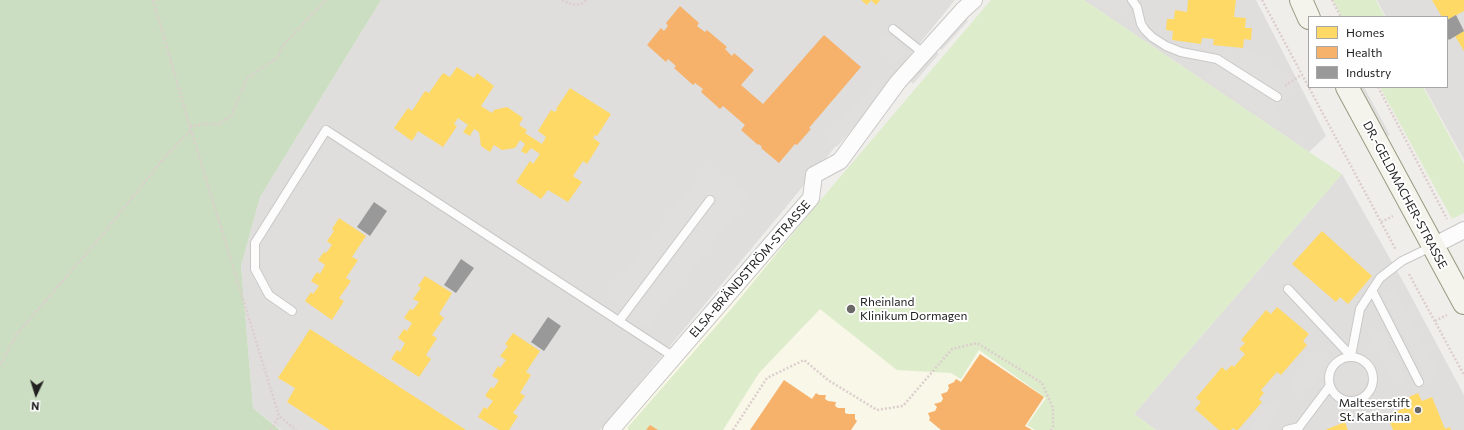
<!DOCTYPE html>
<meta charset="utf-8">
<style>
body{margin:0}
#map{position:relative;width:1464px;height:430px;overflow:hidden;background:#f0eeeb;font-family:Commissioner,sans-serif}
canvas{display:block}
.legend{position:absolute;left:1308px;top:16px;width:140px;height:72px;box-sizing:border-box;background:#fff;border:1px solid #a7a7a7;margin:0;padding:5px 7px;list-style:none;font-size:12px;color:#222}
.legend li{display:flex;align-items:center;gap:8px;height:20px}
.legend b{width:20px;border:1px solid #a7a7a7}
.north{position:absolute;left:16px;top:374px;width:40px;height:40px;-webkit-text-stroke:3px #fff;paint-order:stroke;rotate:184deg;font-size:11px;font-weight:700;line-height:16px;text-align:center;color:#222}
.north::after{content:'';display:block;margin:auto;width:14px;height:18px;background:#222;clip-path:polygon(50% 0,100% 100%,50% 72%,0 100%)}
</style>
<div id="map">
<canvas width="1464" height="430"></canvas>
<ul class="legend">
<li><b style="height:11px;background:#ffd966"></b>Homes</li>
<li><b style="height:11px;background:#f6b26b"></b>Health</li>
<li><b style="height:11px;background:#999"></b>Industry</li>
</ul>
<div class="north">N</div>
</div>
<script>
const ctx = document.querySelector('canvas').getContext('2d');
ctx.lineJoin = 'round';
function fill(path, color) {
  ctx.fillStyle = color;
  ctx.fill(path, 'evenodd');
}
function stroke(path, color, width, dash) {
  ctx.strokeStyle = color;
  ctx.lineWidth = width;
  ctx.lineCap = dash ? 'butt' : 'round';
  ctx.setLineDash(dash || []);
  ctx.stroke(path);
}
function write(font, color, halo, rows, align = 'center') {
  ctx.font = font + ' Commissioner,sans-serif';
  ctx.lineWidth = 4;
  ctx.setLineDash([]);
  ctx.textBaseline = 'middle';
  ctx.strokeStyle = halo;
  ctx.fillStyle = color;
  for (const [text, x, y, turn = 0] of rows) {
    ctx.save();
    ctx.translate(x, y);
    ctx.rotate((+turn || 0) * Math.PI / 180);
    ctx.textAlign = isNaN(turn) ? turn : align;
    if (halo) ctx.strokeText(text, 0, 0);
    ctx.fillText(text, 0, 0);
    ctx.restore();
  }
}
const residential = new Path2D(`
 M381 0H955L786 207 600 430H281L253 408 241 266 260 197Z
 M1084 0H1256L1326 136 1309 152Z
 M1377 0H1464V160L1424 87H1447V17H1386Z
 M1342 174 1405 285 1464 395V430H1156L1134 414Z`);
const education = new Path2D(`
 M818 203 1156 430H621Z`);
const grass = new Path2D(`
 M991 0H1084L1342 174 1134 414 1156 430H1035L1027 425 1046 398 979 350 961 379 951 373 897 370 820 309 759 373 723 430H628V427L733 307 818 203Z
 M1333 0H1376L1385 17H1342Z
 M1380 87H1423L1464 163V213L1452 219Z`);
const forest = new Path2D(`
 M0 0H381L260 197 241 266 253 408 280 430H0Z`);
const parking = new Path2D(`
 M1088 0H1127L1124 8 1117 18Z
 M964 17 968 21 942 50 938 47Z
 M886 33 908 51 898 62 877 44Z
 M1249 49 1297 82 1269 122 1204 76 1223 51 1240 62Z
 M935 51 939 54 913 84 909 80Z
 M874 83 884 92 837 147 826 138Z
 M1358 87H1364L1390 135 1385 137Z
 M708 164 750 195 648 327 606 296Z
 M1395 289 1440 374 1428 380 1382 296Z
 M1381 330 1407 379 1395 386 1369 337Z
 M1316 351 1326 360 1320 374 1311 388 1299 396 1286 384Z
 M1269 401 1280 409 1266 430H1249Z`);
const homes = new Path2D(`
 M861 0H880L876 5 871 0 867 5Z
 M1188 0H1236L1234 17 1246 18 1245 28H1252L1251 40 1244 39 1243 48 1213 45 1214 39 1202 38 1201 44 1172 40 1173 31 1166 30 1167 19H1174L1175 10 1187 12Z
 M1432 0H1464V11L1447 20V17H1442Z
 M1464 31V51L1455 36Z
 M457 67 474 78 477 73 494 86 481 106 492 113 494 110 507 107 523 118 519 125 527 130 525 133 542 144 546 137 538 131 551 110 555 112 557 110 556 109 570 88 611 114 597 136 595 135 593 138 600 143 587 164 583 161 573 176 582 182 568 202 548 190 541 199 516 182 530 161 533 164 540 154 531 148 526 154 521 151 525 144 520 140 515 148 502 150 494 145 490 152 481 146 479 132 474 129 470 136 463 132 468 125 458 118 454 124 457 126 443 147 418 131 412 141 394 128 408 108 412 111 425 91 429 93 443 73 450 77Z
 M339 218 366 236 352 257 358 260 346 278 351 281 339 298 344 301 332 320 305 301 311 292 313 294 319 286 311 281 317 272 320 274 325 265 318 260 324 252 326 253 332 245 327 241 334 231 332 229Z
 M1322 231 1372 276 1348 304 1340 297 1336 302 1292 264Z
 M425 276 452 293 439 314 444 318 432 335 437 338 426 355 431 359 419 377 391 359 397 350 400 352 405 343 398 338 404 329 407 331 412 323 404 318 410 309 413 310 419 302 413 299 421 288 418 286Z
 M1277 307 1309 334 1303 341 1307 345 1281 375 1277 372 1261 390 1264 393 1259 399 1262 402 1238 430H1236L1233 428 1231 430H1219L1195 409 1201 402 1196 398 1222 367 1226 371 1232 365 1234 367 1245 354 1239 349 1245 343 1241 340 1266 310 1271 314Z
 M310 329 466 430H330L287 402 295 388 278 378Z
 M513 333 540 351 526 372 531 375 520 393 525 396 513 413 518 416 509 430H499L478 417 484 407 487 409 493 401 485 396 491 387 494 388 499 380 492 376 498 366 500 368 506 360 500 356 508 346 505 344Z
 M1418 393 1422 401 1432 397 1445 429 1450 427 1451 430H1393L1387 415 1412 405 1409 397Z
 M1345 422 1348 430H1325Z`);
const health = new Path2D(`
 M680 6 699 23 697 26 705 32 707 30 727 47 725 49 732 56 734 53 754 70 741 85 763 104 824 35 861 67 809 128 811 129 797 145 795 144 779 163 761 148 762 147 759 144 758 145 741 130 745 125 723 106 720 109 701 92 703 89 695 83 693 85 674 68 676 66 668 59 666 62 647 45 661 28 664 31 668 26 666 23Z
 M980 354 1044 397 1025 426 1032 430H941L929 420 930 418 928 413 935 411 937 407 934 404 941 402 943 399 941 394 947 392 949 388 948 385 954 382 956 379 961 382Z
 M784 380 812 399 816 393 819 395H826L825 399 828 401 836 402 835 406 838 408H845V413L848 414H855V419L857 421 851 430H750Z
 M650 425 658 430H646Z`);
const industry = new Path2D(`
 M1456 15 1464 31 1449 40 1447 37V20Z
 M374 202 387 211 370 236 357 227Z
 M461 259 474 268 456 293 444 285Z
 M548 317 561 326 544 351 531 342Z`);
const path = new Path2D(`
 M153 0 191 130 279 416 296 430
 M562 0C570 4 579 8 586 0
 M1262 0 1396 250
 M1332 0 1341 17
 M1285 86 1301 75
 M1378 87 1447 219
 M190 127 203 124H219L232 115 247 78 277 58 284 44 326 0
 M1381 222 1393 216
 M1409 274 1464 375
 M1435 321 1447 315
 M0 365 17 334 103 234 164 158 191 130
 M271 430 279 416
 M733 430 767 378 804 360 828 380 877 410 903 406 952 349 977 343 1042 383 1053 408V427L1051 430`);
const lane = new Path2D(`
 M1132 0 1137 7 1141 24 1145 30 1152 37 1166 46 1181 52 1217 59 1277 97
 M893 29 923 53
 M1288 289 1351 356
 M1372 290 1419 382
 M292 311 269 295 255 269V243L326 130 674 357
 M619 321 710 200
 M1351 356 1360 309 1380 278 1402 261 1433 246
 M1329 379a22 22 0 1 1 44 0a22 22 0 1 1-44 0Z
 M1287 430 1299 427
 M1298 430 1299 427 1329 387`);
const street = new Path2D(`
 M1433 246 1464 230
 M611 430 811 198 814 175 840 161 898 82 963 10 974 0`);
const secondary = new Path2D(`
 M1301 0 1309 18
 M1347 87 1464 303`);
const markers = [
 [851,309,5,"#6a6968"],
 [1418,410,4,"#6a6968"]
];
const streetNames = [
 ["DR.-GELDMACHER-STRASSE",1405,195,62],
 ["ELSA-BRÄNDSTRÖM-STRASSE",750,269,-49]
];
const poiNames = [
 ["Rheinland",860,302],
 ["Klinikum Dormagen",860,316],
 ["Malteserstift",1410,403,"right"],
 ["St. Katharina",1410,417,"right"]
];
fill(residential, '#dfdedc');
fill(education, '#f8f7e8');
fill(grass, '#ddeccb');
fill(forest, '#cbdec1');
fill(parking, '#e0dfde');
fill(homes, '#ffd966');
fill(health, '#f6b26b');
fill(industry, '#999');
stroke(lane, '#c9c8c7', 10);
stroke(street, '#c9c8c7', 18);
stroke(secondary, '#999a82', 24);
stroke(path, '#dccecd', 2.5, [2, 2]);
stroke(lane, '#fdfcfc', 8);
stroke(street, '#fdfcfc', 16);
stroke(secondary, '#f4f4ed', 22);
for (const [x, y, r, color] of markers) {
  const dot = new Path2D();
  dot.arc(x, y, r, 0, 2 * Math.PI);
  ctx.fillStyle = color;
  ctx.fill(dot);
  stroke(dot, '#fff', 1.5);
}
write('12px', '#222', '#fff', streetNames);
write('12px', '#222', '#fff', poiNames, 'left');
</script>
